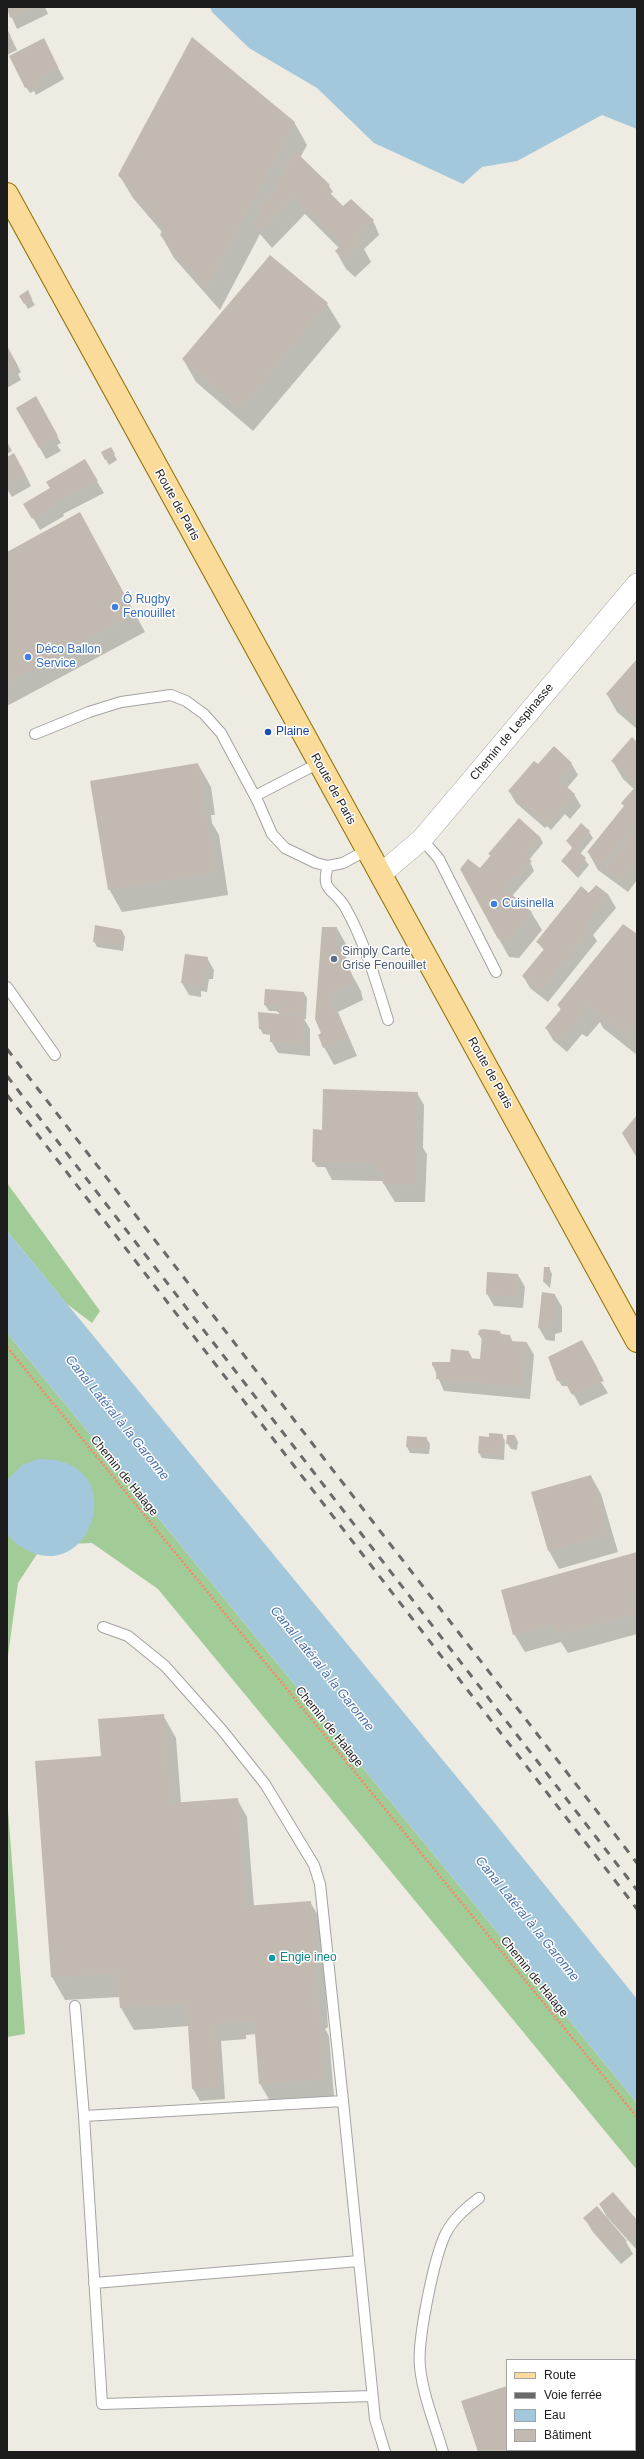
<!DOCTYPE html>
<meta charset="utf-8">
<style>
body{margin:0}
#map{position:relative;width:644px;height:2459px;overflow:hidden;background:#edebe2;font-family:Helvetica,sans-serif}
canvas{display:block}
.frame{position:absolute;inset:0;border:8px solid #1c1c1c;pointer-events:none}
.legend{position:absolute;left:506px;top:2359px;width:130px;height:92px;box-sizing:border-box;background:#fff;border:1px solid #a4a4a4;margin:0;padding:5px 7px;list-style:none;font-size:12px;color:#1c1c1c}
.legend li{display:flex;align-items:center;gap:8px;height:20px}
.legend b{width:20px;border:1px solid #a4a4a4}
</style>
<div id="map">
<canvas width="644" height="2459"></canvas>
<div class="frame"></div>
<ul class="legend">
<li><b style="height:5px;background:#fadb9a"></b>Route</li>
<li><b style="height:5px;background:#6a6a6a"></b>Voie ferrée</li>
<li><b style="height:11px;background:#a3c8db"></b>Eau</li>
<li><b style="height:11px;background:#c2bab1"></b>Bâtiment</li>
</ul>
</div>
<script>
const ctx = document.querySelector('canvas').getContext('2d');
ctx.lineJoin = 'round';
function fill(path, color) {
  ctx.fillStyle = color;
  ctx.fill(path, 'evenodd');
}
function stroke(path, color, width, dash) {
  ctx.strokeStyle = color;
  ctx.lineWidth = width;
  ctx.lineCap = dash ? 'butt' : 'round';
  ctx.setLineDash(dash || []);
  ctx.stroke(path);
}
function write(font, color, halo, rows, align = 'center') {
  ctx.font = font + ' Helvetica,sans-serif';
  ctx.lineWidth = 3;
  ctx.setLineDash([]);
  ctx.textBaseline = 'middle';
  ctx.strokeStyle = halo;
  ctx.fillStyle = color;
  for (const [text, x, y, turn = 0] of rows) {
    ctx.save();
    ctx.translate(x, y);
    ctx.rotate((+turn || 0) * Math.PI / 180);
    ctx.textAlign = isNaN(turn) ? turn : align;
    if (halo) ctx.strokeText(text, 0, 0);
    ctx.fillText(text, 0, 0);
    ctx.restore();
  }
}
const forest = new Path2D(`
 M7 1183 100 1311 92 1323 67 1304 7 1231Z
 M7 1333 637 2103V2170L158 1589 92 1543 43 1545 18 1583 7 1663Z
 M7 1796 25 2034 7 2037Z`);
const water = new Path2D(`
 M210 7H637V129L602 115 517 161 482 167 463 184 374 143 317 88 249 48 212 12Z
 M7 1231 493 1821 637 1999V2103L7 1333Z
 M38 1459C131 1456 95 1580 31 1552 22 1548 12 1542 7 1533V1480L22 1465Z`);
const shadow = new Path2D(`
 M7 7H45L48 14 17 29Z
 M7 29 17 50 7 55Z
 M50 52 64 79 36 95 34 91 30 93 26 87Z
 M294 122 307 145 300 158 329 186 333 192 330 194 343 207 373 221 376 227 379 235 364 249 371 262 355 277 346 269 336 251 339 248 305 214 272 248 260 234 220 310 174 258 161 235 162 232 133 198 119 175Z
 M270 256 327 304 341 327 253 431 196 382 183 359Z
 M27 292 35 305 28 309 21 296Z
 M7 347 21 372 18 374 21 380 7 388Z
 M35 398 61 443 57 445 61 451 46 459 17 408Z
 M7 442 12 451 7 454Z
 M111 448 117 460 109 465 102 453Z
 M7 458 21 466 31 486 12 497 7 489Z
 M84 460 104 493 63 514 64 516 40 530 25 504 51 489Z
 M80 513 145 632 7 706V553Z
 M637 660V729L617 712 607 694Z
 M637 743V880L628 892 598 870 588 852 624 807 635 790 623 779 613 762Z
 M571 763 578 775 567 788 574 794 581 806 570 819 565 814 551 830 547 826 545 828 516 803 509 791Z
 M198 764 211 787 215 815H211L212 823 219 835 228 895 122 912 109 889Z
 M589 832 593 838 580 854 589 865 578 878 562 861 573 849 567 841Z
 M540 837 543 843 529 860 534 871 512 896 531 912 542 930 519 958 509 957 499 939 484 873 491 856 489 854Z
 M596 886 609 896 616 908 593 935 597 941 548 1002 530 988 523 976 544 950 537 942Z
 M337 928 347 946 346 964 361 991 363 1000 338 1012 357 1056 334 1065 324 1047 323 1034 316 1019Z
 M122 931 125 937 123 951 97 947 94 941Z
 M637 936V1055L603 1028 600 1022 587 1037 582 1034 567 1052 553 1040 546 1028 561 1010 558 1005Z
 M207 958 214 970 213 979H209L207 992 201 991V997L189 995 182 983Z
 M304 993 307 998 306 1019H304L310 1029V1056L278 1053 271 1041V1035L263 1034 260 1028 280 1015 278 1011H269L265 1005Z
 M417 1093 424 1105 423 1148 427 1154 425 1202H395L382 1181 332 1180 325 1167H317L313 1161 323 1131Z
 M549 1268 552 1274 550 1288 544 1282Z
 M518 1275 525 1287 523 1308 494 1306 487 1294Z
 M542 1294 555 1295 562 1307V1332L555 1334V1341L546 1340 539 1328Z
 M500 1332 502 1335 510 1336 513 1342 527 1343 534 1355 530 1399 444 1391 433 1366 451 1364 469 1352 473 1360H481L483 1341 479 1335Z
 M589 1353 604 1381 601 1382 608 1393 580 1406 569 1386H562L558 1380Z
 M502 1435 505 1441 504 1460 482 1458 479 1453 490 1438Z
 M515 1436 518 1442 517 1450 511 1449 507 1443Z
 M426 1438 430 1444 429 1454 410 1453 407 1447Z
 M591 1476 601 1494 618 1552 559 1569 549 1551 533 1493Z
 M637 1553V1634L568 1653 561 1642 525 1652 514 1634Z
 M163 1715 176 1738 181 1803 237 1799 247 1817 254 1906 310 1902 321 1920 328 2027 325 2029 329 2036 334 2097 270 2101 260 2084 256 2034 246 2035V2039L221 2041 225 2099 200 2101 193 2089 189 2026 134 2030 121 2008 120 1997 65 2000 52 1977 36 1762 102 1757Z
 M600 2205 637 2221V2250L607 2217Z
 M585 2218 626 2242 633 2254 621 2264 592 2231Z
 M507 2387V2450H547L548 2452H479Z`);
const building = new Path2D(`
 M7 7H32L10 18Z
 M7 29 11 37 7 39Z
 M192 37 295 122 206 288 160 235 164 227 118 175Z
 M44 38 58 67 38 78 41 85 32 90 30 86 25 88 9 56Z
 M295 151 330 185 326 189 343 206 351 199 374 220 356 238 361 243 344 260 335 251 342 244 294 197 261 231 253 223 263 201 266 204Z
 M270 255 328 303 240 409 182 359Z
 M28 290 32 299 24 304 19 296Z
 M7 346 18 366 7 372Z
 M36 396 58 436 39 448 16 408Z
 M111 447 115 454 105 460 101 452Z
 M14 453 25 474 7 484V457Z
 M85 459 98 481 75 494 74 492 32 519 23 504 50 488 46 482Z
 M80 512 135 614 7 683V552Z
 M637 659V722L606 694Z
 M632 737 637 742V784L611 761Z
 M554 746 572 763 558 779 575 794 547 825 508 791 534 761 538 764Z
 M198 763 216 872 108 890 90 781Z
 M637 785V822L602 864 587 852 624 806 621 803Z
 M519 818 540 837 525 855 532 861 517 878 513 875 503 887 532 912 509 940 498 939 460 869 468 859 480 868 491 855 488 854Z
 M581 823 590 831 576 849 586 858 575 873 561 861 573 847 566 841Z
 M637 828V859L620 880 605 868Z
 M596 885 609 895 586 925 591 929 540 991 522 976 545 948 536 942 581 886 589 893Z
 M623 924 637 934V1021L626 1035 589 1005 560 1041 545 1028 562 1008 557 1005Z
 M95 925 122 930 120 946 93 942Z
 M322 927H337L336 945 351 972 354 982 328 994 347 1038 323 1048 318 1035 321 1033 315 1019Z
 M185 954 208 957 204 986 181 983Z
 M265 989 304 992 303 1014 277 1012V1006L264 1005Z
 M258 1012 303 1016 304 1044 270 1042V1030L259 1029Z
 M323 1089 418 1092 416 1185 383 1184 384 1171H375V1163L312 1162 313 1129 322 1130Z
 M637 1115V1158L622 1133Z
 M544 1267H550L547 1283 543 1282Z
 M487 1272 518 1274 516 1297 486 1294Z
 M542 1292 555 1294V1320L549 1322 548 1330 538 1328Z
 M483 1329 500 1331V1334L510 1335V1341L527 1342 523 1387 436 1379 437 1366H432V1362H450L451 1349 469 1351 468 1358 480 1359 482 1335H478L479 1330Z
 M582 1340 598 1369 595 1370 601 1381 579 1393 578 1391 572 1395 566 1384 572 1380 557 1381 548 1357Z
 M489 1433 503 1434 501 1455 478 1453 479 1436 489 1437Z
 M507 1435H515L514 1444H506Z
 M407 1436 427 1437 426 1449 406 1447Z
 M591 1475 608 1534 548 1551 531 1492Z
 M637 1552V1585L631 1599 635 1614 556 1635 553 1624 513 1635 501 1590Z
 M164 1714 170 1803 238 1798 245 1906 311 1901 324 2079 259 2084 254 2022 214 2024 219 2087 192 2089 188 2026 190 2027 189 2019 186 2020 185 2003 120 2008 117 1974 51 1977 35 1761 101 1756 98 1719Z
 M613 2192 637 2220V2232L629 2239 599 2204Z
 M597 2206 627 2241 614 2253 583 2218Z
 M507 2386V2450H542L543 2452H478L461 2401Z`);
const path = new Path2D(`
 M7 1347 637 2117`);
const service = new Path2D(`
 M35 734 89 712 121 702 171 695 186 701 204 714 221 733 258 802 272 834 285 848 316 863 328 866 343 863 367 850
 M255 796 319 763
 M422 839 439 859 496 972
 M328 866C320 892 334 888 345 907 365 942 376 982 388 1020
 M7 987 55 1055
 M103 1627 128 1636 165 1666 222 1730 265 1784 314 1865 320 1884 343 2101
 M75 2006 84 2116 343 2101 375 2419 385 2452
 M84 2116 102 2404 372 2396
 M94 2283 359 2261
 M443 2452C435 2424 423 2396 420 2367 417 2341 434 2257 446 2233 454 2218 466 2208 479 2198`);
const minor = new Path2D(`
 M381 874 422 839 637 584`);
const primary = new Path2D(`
 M7 194 637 1341`);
const rail = new Path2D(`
 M7 1049 637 1863
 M7 1076 637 1890
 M7 1095 637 1909`);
const markers = [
 [115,607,4,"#3f7fe0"],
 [28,657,4,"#3f7fe0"],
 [268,732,4,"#1a4fb4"],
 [494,904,4,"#3f7fe0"],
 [334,959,4,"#5c6f8a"],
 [272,1958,4,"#0f9aa8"]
];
const streetNames = [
 ["Route de Paris",177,505,61],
 ["Chemin de Lespinasse",512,732,-50],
 ["Route de Paris",333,789,61],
 ["Route de Paris",490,1073,61],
 ["Chemin de Halage",124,1476,51],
 ["Chemin de Halage",329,1727,51],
 ["Chemin de Halage",534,1977,51]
];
const shopNames = [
 ["Ô Rugby",123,600],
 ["Fenouillet",123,614],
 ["Déco Ballon",36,650],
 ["Service",36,664],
 ["Cuisinella",502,904]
];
const transitNames = [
 ["Plaine",276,732]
];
const serviceNames = [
 ["Simply Carte",342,952],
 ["Grise Fenouillet",342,966]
];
const cultureNames = [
 ["Engie ineo",280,1958]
];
const waterNames = [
 ["Canal Latéral à la Garonne",117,1418,51],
 ["Canal Latéral à la Garonne",322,1669,51],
 ["Canal Latéral à la Garonne",527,1919,51]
];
fill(forest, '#a1cc97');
fill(water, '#a3c8db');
fill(shadow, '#0003');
fill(building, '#c2bab1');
stroke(service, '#a3a3a3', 12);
stroke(minor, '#a3a3a3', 22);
stroke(primary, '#917103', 24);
stroke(path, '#f78769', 2.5, [2, 2]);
stroke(service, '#fff', 10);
stroke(minor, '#fff', 21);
stroke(primary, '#fadb9a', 22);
stroke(rail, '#6a6a6a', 3, [8, 8]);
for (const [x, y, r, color] of markers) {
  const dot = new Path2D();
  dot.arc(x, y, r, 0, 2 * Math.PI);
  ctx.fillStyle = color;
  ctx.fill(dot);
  stroke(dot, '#fff', 1.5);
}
write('12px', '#1c1c1c', '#fff', streetNames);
write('12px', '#366cbe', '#fff', shopNames, 'left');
write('12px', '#164399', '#fff', transitNames, 'left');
write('12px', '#4e5e75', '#fff', serviceNames, 'left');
write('12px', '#0d838f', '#fff', cultureNames, 'left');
write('italic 13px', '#4b70a9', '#fff', waterNames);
</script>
